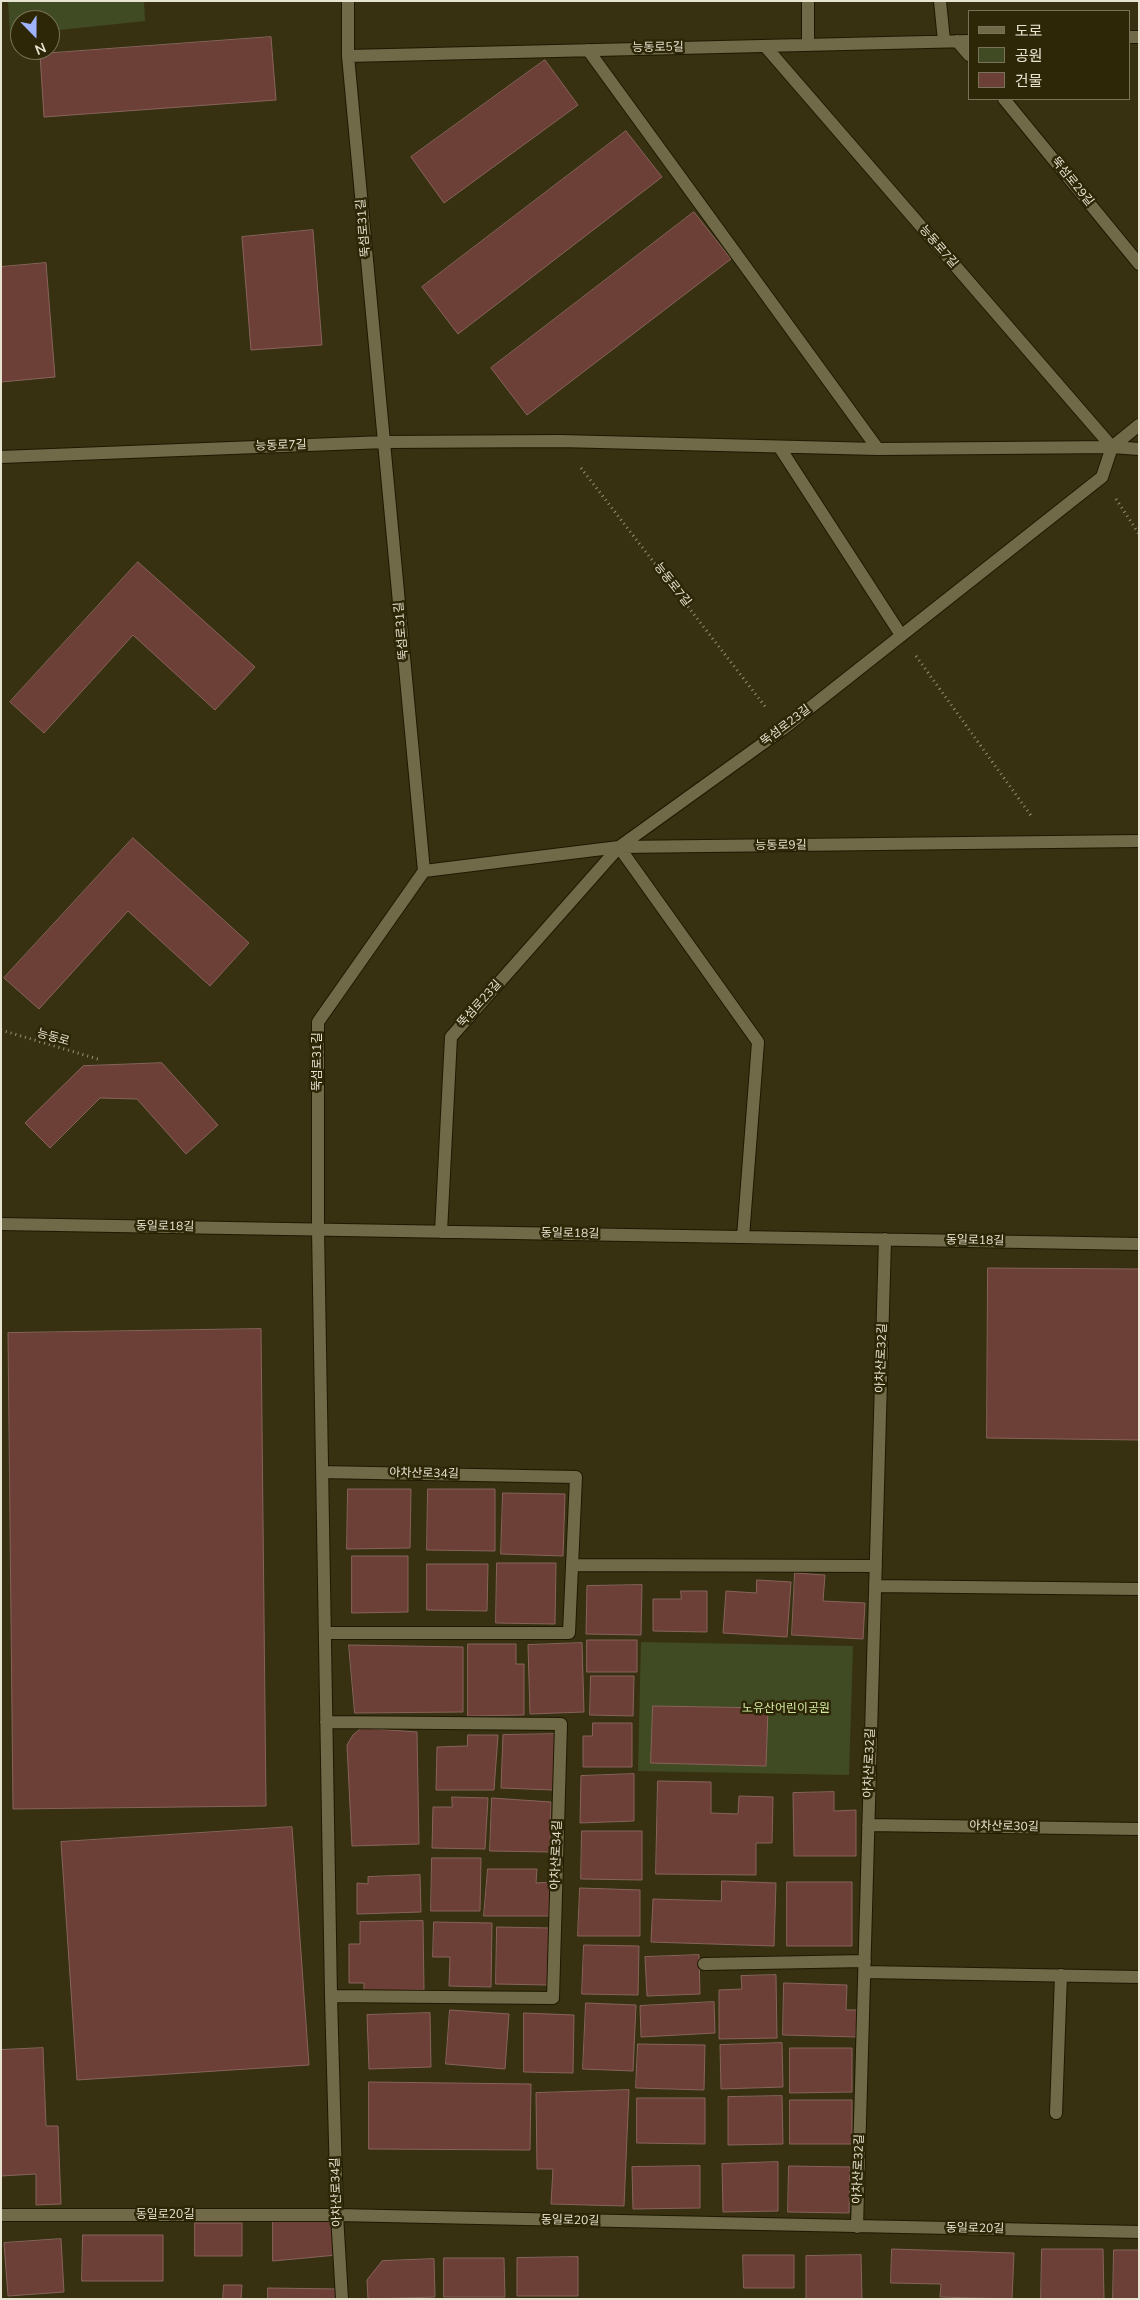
<!DOCTYPE html>
<meta charset="utf-8">
<style>
body{margin:0}
#map{position:relative;width:1140px;height:2300px;overflow:hidden;background:#373112;font-family:"Nunito Sans","Noto Sans KR",sans-serif}
canvas{display:block}
.frame{position:absolute;inset:0;border:2px solid #e8e4d2;pointer-events:none}
.legend{position:absolute;left:968px;top:10px;width:162px;height:90px;box-sizing:border-box;background:#2d2707;border:1px solid #787358;margin:0;padding:6px 9px;list-style:none;font-size:15px;color:#e8e4d2}
.legend li{display:flex;align-items:center;gap:10px;height:25px}
.legend b{width:25px;border:1px solid #787358}
.north{position:absolute;left:10px;top:10px;width:50px;height:50px;box-sizing:border-box;background:#2d2707;border:1px solid #787358;border-radius:50%;rotate:158deg;font-size:14px;font-weight:700;line-height:20px;text-align:center;color:#e8e4d2}
.north::after{content:'';display:block;margin:auto;width:18px;height:22px;background:#a0b3fd;clip-path:polygon(50% 0,100% 100%,50% 72%,0 100%)}
</style>
<div id="map">
<canvas width="1140" height="2300"></canvas>
<div class="frame"></div>
<ul class="legend">
<li><b style="height:6px;background:#706a49"></b>도로</li>
<li><b style="height:14px;background:#404a23"></b>공원</li>
<li><b style="height:14px;background:#6d4037"></b>건물</li>
</ul>
<div class="north">N</div>
</div>
<script>
const ctx = document.querySelector('canvas').getContext('2d');
ctx.lineJoin = 'round';
function fill(path, color) {
  ctx.fillStyle = color;
  ctx.fill(path, 'evenodd');
}
function stroke(path, color, width, dash) {
  ctx.strokeStyle = color;
  ctx.lineWidth = width;
  ctx.lineCap = dash ? 'butt' : 'round';
  ctx.setLineDash(dash || []);
  ctx.stroke(path);
}
function write(font, color, halo, rows, align = 'center') {
  ctx.font = font + ' "Nunito Sans","Noto Sans KR",sans-serif';
  ctx.lineWidth = 5;
  ctx.setLineDash([]);
  ctx.textBaseline = 'middle';
  ctx.strokeStyle = halo;
  ctx.fillStyle = color;
  for (const [text, x, y, turn = 0] of rows) {
    ctx.save();
    ctx.translate(x, y);
    ctx.rotate((+turn || 0) * Math.PI / 180);
    ctx.textAlign = isNaN(turn) ? turn : align;
    if (halo) ctx.strokeText(text, 0, 0);
    ctx.fillText(text, 0, 0);
    ctx.restore();
  }
}
const green = new Path2D(`
 M8 1H144L145 21 50 31V20H20V34L10 35Z
 M641 1642 853 1646 849 1775 638 1771Z`);
const building = new Path2D(`
 M271 37 276 100 44 117 40 54Z
 M545 60 578 105 444 203 411 157Z
 M626 131 662 177 458 334 422 287Z
 M694 212 731 259 527 415 491 368Z
 M313 230 322 345 251 350 242 237Z
 M46 263 55 377 1 382V267Z
 M138 562 255 667 215 710 133 635 44 733 10 702Z
 M133 838 249 943 210 986 128 911 39 1009 4 978Z
 M162 1063 218 1125 186 1154 137 1099 100 1098 50 1148 25 1123 83 1066Z
 M988 1268 1139 1269V1440L987 1438Z
 M261 1329 266 1806 13 1809 8 1333Z
 M348 1489H411L410 1548 347 1549Z
 M428 1489H495V1551L427 1550Z
 M503 1493 565 1494 563 1556 501 1554Z
 M352 1556H408V1612L352 1613Z
 M497 1563H556L555 1624 496 1623Z
 M427 1564H488L487 1611 427 1610Z
 M795 1573 825 1575 823 1601 865 1603 863 1639 792 1635Z
 M757 1580 791 1582 787 1637 723 1633 726 1591 756 1593Z
 M642 1585 641 1635 586 1634 587 1586Z
 M681 1591H707V1632L653 1631V1599H681Z
 M587 1640H637V1672H587Z
 M582 1643 584 1712 530 1714 528 1645Z
 M468 1644H516V1664H524V1715L468 1716Z
 M349 1645 463 1647V1712L355 1713Z
 M591 1676H634L633 1716 590 1715Z
 M653 1706 768 1708 766 1766 651 1763Z
 M593 1723H632V1767H583V1736H592Z
 M362 1728 417 1732 419 1844 352 1846 347 1745 353 1735Z
 M557 1734 553 1790 501 1788 503 1735Z
 M468 1735H498L494 1790H436L437 1747 467 1746Z
 M634 1774V1821L580 1823 581 1776Z
 M658 1781 711 1782V1813L738 1814 739 1796 773 1797 772 1843H756V1875L656 1874Z
 M834 1792V1811L856 1810V1856H794L793 1793Z
 M452 1797 488 1798 485 1849 432 1848 433 1807H452Z
 M492 1798 551 1802 550 1852 490 1851Z
 M292 1827 309 2065 77 2080 61 1842Z
 M582 1831H642V1880L581 1879Z
 M432 1858H481L480 1911H431Z
 M488 1869H537L536 1883 552 1882 549 1916H484Z
 M420 1875 421 1912 357 1914V1883L368 1884V1877Z
 M722 1881 776 1883 774 1946 651 1942 653 1899 721 1901Z
 M787 1882H852V1946H787Z
 M580 1888 640 1890V1936H578Z
 M423 1921 424 1990 364 1991V1983H349V1944H360V1922Z
 M434 1922 492 1923 491 1987 449 1986 450 1957H433Z
 M497 1927 550 1928 548 1985 496 1984Z
 M584 1945 639 1946 638 1995 582 1994Z
 M699 1955 700 1994 647 1996 645 1957Z
 M776 1975 777 2038 719 2039V1990L742 1989 741 1976Z
 M784 1983 847 1985 846 2010H857L856 2037 783 2035Z
 M714 2002 715 2033 641 2037 640 2006Z
 M586 2003 636 2005 633 2071 583 2069Z
 M450 2010 509 2014 505 2069 446 2064Z
 M430 2013 431 2067 369 2069 367 2015Z
 M524 2013 574 2015 573 2073 524 2072Z
 M782 2043 783 2087 721 2089 720 2045Z
 M638 2044 705 2045 704 2090 636 2088Z
 M43 2048 46 2126H58L61 2204 36 2205V2174L1 2176V2050Z
 M790 2048H852V2092L790 2093Z
 M369 2082 531 2084 530 2150 369 2149Z
 M629 2090 624 2206 551 2204 553 2169H537L536 2093Z
 M782 2096 783 2144 728 2145V2097Z
 M637 2098H705V2144L637 2143Z
 M790 2100H852V2144H790Z
 M778 2162V2211L723 2212 722 2164Z
 M700 2166V2208L633 2209 632 2167Z
 M789 2166 850 2167 849 2213 788 2212Z
 M273 2217H327L335 2234 337 2255 273 2261Z
 M195 2223H242V2256H195Z
 M83 2235H163V2281H82Z
 M61 2239 64 2292 8 2296 4 2243Z
 M892 2249 1014 2253 1012 2299 940 2297 941 2284 891 2283Z
 M1042 2249H1103L1104 2299H1041Z
 M1114 2250H1139V2299H1113Z
 M743 2255H794V2288H744Z
 M861 2255 862 2299H806V2256Z
 M578 2257V2296H517V2258Z
 M444 2258H504L505 2297H444Z
 M434 2259 435 2297 368 2299 367 2280 382 2261Z
 M224 2285H242L241 2299H223Z
 M268 2288 339 2289V2299H268Z`);
const path = new Path2D(`
 M581 468 767 709
 M1116 499 1139 534
 M916 656 1032 817
 M1 1030 101 1060`);
const street = new Path2D(`
 M808 1V45
 M940 1 944 41
 M1129 37H1139
 M957 41 969 55
 M765 46 1112 447
 M588 50 878 449
 M348 56 969 41
 M1004 99 1139 264
 M780 448 901 635
 M1 457 385 442 560 441 878 449 1112 447 1139 449
 M619 847 758 1042 743 1237
 M424 871 619 847 1139 841
 M1 1224 1139 1244
 M441 1232 451 1037 619 847 783 729 1102 477 1112 447 1139 425
 M322 1472 576 1477 569 1633H325
 M572 1565 876 1566
 M875 1586 1139 1589
 M326 1722 561 1724 553 1998 331 1996
 M868 1825 1139 1829
 M704 1964 865 1961
 M865 1972 1139 1977
 M1056 2113 1061 1975
 M1 2215H337L1139 2232
 M857 2227 885 1239
 M342 2299 337 2215 331 1996 318 1229V1022L424 871 348 56V1`);
const streetNames = [
 ["능동로5길",658,48,-1],
 ["뚝섬로29길",1072,182,51],
 ["뚝섬로31길",364,228,-95],
 ["능동로7길",938,247,49],
 ["능동로7길",281,446,-2],
 ["능동로7길",672,585,52],
 ["뚝섬로31길",402,631,-95],
 ["뚝섬로23길",786,726,-37],
 ["능동로9길",781,846,-1],
 ["뚝섬로23길",480,1004,-48],
 ["능동로",53,1038,16],
 ["뚝섬로31길",318,1062,-90],
 ["동일로18길",165,1227,1],
 ["동일로18길",570,1234,1],
 ["동일로18길",975,1241,1],
 ["아차산로32길",882,1358,-88],
 ["아차산로34길",424,1474,1],
 ["아차산로32길",870,1763,-88],
 ["아차산로30길",1004,1827,1],
 ["아차산로34길",557,1855,-88],
 ["아차산로32길",859,2169,-88],
 ["아차산로34길",337,2192,-92],
 ["동일로20길",165,2215],
 ["동일로20길",570,2221,1],
 ["동일로20길",975,2229,1]
];
const parkNames = [
 ["노유산어린이공원",786,1709]
];
fill(green, '#404a23');
fill(building, '#6d4037');
stroke(building, '#87635b', 1);
stroke(street, '#1f1900', 14);
stroke(path, '#959078', 3, [1, 4]);
stroke(street, '#706a49', 12);
write('12px', '#e8e4d2', '#2d2707', streetNames);
write('12px', '#d3e9a1', '#2d2707', parkNames);
</script>
